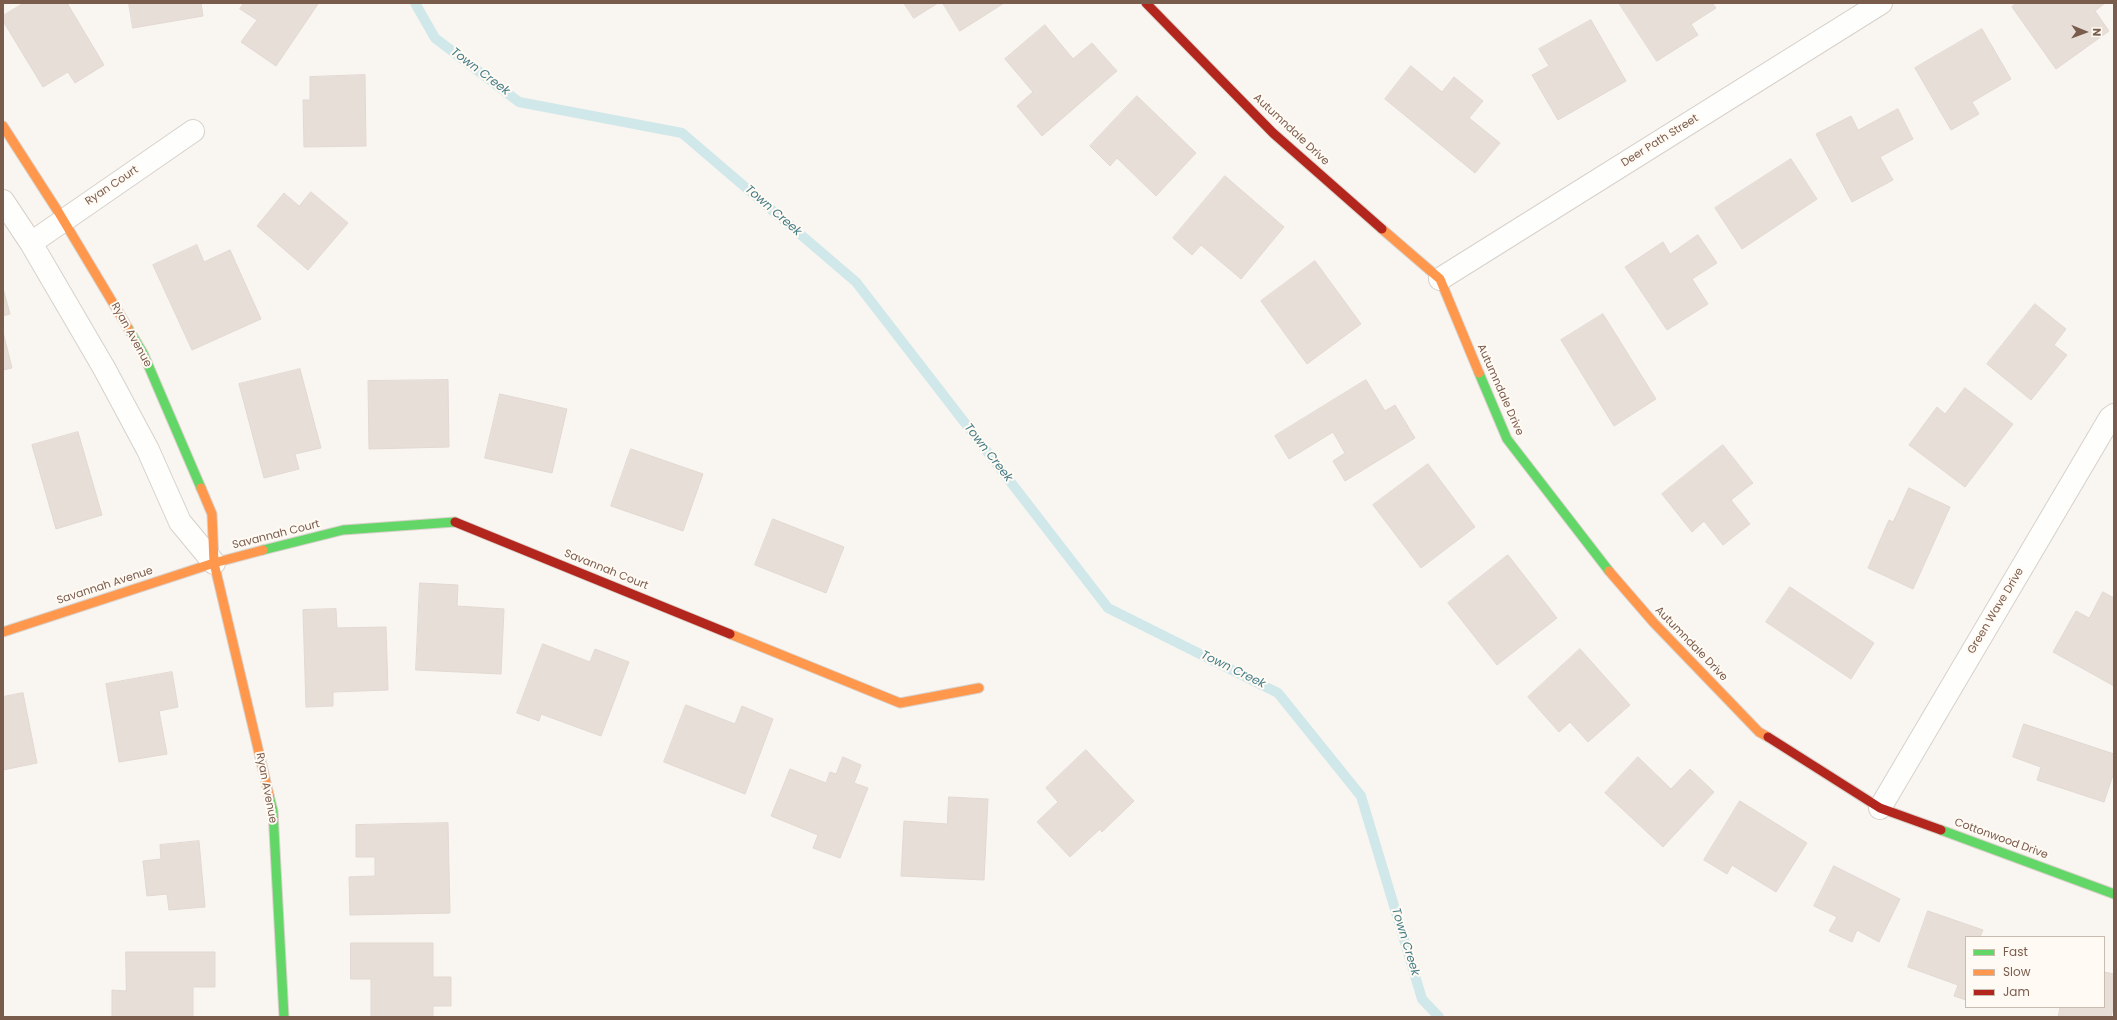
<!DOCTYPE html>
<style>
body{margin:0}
#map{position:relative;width:2117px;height:1020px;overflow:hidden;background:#f9f5f0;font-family:Poppins,sans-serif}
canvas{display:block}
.frame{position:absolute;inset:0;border:4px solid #7a5c4d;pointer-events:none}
.legend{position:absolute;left:1965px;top:936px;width:140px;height:72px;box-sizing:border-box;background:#fffaf3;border:1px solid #cabbb1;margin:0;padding:5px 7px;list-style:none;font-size:12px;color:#7a5c4d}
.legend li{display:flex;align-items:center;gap:8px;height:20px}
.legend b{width:20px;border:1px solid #cabbb1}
.north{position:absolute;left:2065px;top:12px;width:40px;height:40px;-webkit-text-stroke:3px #fffaf3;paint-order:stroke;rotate:91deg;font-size:11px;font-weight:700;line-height:16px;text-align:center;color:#7a5c4d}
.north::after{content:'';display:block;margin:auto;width:14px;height:18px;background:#7a5c4d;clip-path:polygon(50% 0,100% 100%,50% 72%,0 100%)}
</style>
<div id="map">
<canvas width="2117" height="1020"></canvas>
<div class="frame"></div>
<ul class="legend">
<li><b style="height:5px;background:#63d668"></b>Fast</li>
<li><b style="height:5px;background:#ff974d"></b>Slow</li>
<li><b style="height:5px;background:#b3261e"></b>Jam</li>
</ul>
<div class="north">N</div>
</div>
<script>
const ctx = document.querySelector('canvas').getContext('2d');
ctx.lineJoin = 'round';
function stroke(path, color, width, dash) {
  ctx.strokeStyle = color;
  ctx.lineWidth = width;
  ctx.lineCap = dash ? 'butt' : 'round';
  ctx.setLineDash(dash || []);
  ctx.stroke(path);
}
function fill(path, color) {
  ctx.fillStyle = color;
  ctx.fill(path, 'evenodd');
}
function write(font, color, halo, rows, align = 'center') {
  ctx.font = font + ' Poppins,sans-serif';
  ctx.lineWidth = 4;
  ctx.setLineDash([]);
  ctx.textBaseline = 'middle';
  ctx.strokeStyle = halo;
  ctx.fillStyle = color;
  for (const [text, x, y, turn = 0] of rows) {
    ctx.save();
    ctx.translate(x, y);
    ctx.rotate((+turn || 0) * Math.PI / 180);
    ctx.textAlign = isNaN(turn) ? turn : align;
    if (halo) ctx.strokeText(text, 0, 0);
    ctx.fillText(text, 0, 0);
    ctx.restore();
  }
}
const stream = new Path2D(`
 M415 3 435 38 519 102 682 133 856 282 1108 608 1278 693 1361 796 1422 999 1439 1017`);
const building = new Path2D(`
 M24 3H67L104 65 75 83 68 72 43 87 3 21V16Z
 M129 3H201L203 16 133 28Z
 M244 3H316L318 4 276 66 241 42 257 20 240 9Z
 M904 3H938L914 18Z
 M943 3H1004L960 31Z
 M1619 3H1712L1716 8 1691 24 1698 35 1657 61Z
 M2017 3H2105L2095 11 2109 31 2056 69 2012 7Z
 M1591 20 1626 81 1558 120 1532 75 1549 66 1539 49Z
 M1045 25 1073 59 1092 43 1117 71 1042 136 1017 106 1033 92 1005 59Z
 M1982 29 2011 79 1972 102 1979 114 1951 130 1915 68Z
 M1411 66 1442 92 1454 77 1483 101 1469 118 1500 143 1475 173 1385 99Z
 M365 75 366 146 304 147 303 100H310V77Z
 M1137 96 1196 153 1156 196 1117 158 1110 166 1090 146Z
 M1898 109 1913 139 1880 157 1893 180 1852 202 1816 134 1851 116 1858 130Z
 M1791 159 1817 199 1742 249 1715 208Z
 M1225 176 1284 227 1241 279 1201 245 1192 255 1173 238Z
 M311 192 348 223 308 270 257 226 284 193 299 206Z
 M1698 235 1717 263 1692 279 1708 304 1667 330 1625 267 1663 242 1670 254Z
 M197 245 204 262 230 250 261 319 192 350 153 265Z
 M1315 261 1361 324 1307 364 1261 301Z
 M3 288 10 314 3 316Z
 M2035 304 2066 329 2054 345 2067 355 2031 400 1987 364Z
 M1603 314 1656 399 1614 426 1561 340Z
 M3 332 12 368 3 370Z
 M300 369 321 448 295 454 299 469 264 478 239 384Z
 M448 380 449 447 369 449 368 381Z
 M1366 380 1385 411 1395 405 1415 438 1345 481 1333 461 1345 453 1333 432 1289 459 1275 436Z
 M1965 388 2013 424 1965 487 1909 445 1937 407 1945 414Z
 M500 394 567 409 552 473 485 458Z
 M78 432 102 515 56 529 32 445Z
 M1723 445 1753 483 1731 500 1750 524 1723 545 1704 521 1692 532 1662 494Z
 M631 449 703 474 683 531 611 506Z
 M1428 464 1475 527 1421 568 1373 505Z
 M1909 488 1950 507 1913 589 1868 568 1889 520 1893 522Z
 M773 519 844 547 826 593 755 565Z
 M1508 555 1557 618 1497 665 1448 603Z
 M420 583 458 585 457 606 504 609 501 674 416 670Z
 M1790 587 1874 643 1851 679 1766 622Z
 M2103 592 2114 598V686L2053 652 2076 611 2089 618Z
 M336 609 337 628 386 627 388 690 333 692V706L306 707 303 610Z
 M543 644 590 662 595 649 629 662 601 736 541 714 539 721 517 713Z
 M1580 649 1630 705 1588 742 1570 722 1559 732 1528 697Z
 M172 672 178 707 159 711 167 754 119 762 106 684Z
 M23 693 37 763 3 770V697Z
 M686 705 735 724 742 706 773 719 745 794 664 762Z
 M2024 724 2114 754V772L2104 802 2037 780 2041 767 2013 757Z
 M1086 750 1134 801 1102 832 1100 829 1070 857 1037 822 1058 802 1046 788Z
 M843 757 861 765 854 783 868 788 840 858 813 848 818 835 771 816 790 769 826 783 830 772 836 774Z
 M1638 757 1671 789 1690 769 1714 792 1663 847 1605 793Z
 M949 797 988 799 984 880 901 876 904 821 947 824Z
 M1740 801 1807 843 1776 892 1732 865 1727 874 1704 860Z
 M448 823 450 913 350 915 349 877 375 876V857H356V825Z
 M199 841 205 907 169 910 167 894 147 896 143 861 161 859 160 845Z
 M1834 866 1900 899 1879 942 1857 930 1852 942 1829 931 1837 917 1814 906Z
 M1928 911 1983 930 1980 937H1966V1000L1954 996 1958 985 1908 967Z
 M351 943H433V977H451V1006H433V1017H371V979H351Z
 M126 952H215V987H193V1017H112V990L126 991Z
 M2104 972 2114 974V1004L2111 1017H2058L2060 1008 2053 1007H2104Z`);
const street = new Path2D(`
 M3 201 31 243 104 368 148 450 180 522 214 563
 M31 243 193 131
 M1440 279 1881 3
 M1880 808 2110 418 2114 415`);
const fast = new Path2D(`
 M128 328 143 353 201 488
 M1479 373 1507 439 1609 571
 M263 550 343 530 455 522
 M269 795 273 811 284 1017
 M1941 830 2114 894`);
const slow = new Path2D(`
 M3 126 59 213 128 328
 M1382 229 1440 279 1479 373
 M201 488 212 514 214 563 269 795
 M1609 571 1654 623 1759 732 1768 737
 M3 632 214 563 263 550
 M730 634 900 703 979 688`);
const jam = new Path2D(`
 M1146 3 1273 133 1382 229
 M455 522 730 634
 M1768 737 1880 808 1941 830`);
const streetNames = [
 ["Autumndale Drive",1291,130,43],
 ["Deer Path Street",1660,141,-32],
 ["Ryan Court",112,186,-34],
 ["Ryan Avenue",131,335,61],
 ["Autumndale Drive",1500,390,66],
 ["Savannah Court",276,535,-14],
 ["Savannah Court",606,570,22],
 ["Savannah Avenue",105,586,-18],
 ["Green Wave Drive",1996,611,-59],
 ["Autumndale Drive",1691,644,46],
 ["Ryan Avenue",266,788,79],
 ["Cottonwood Drive",2001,839,20]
];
const waterNames = [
 ["Town Creek",480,72,37],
 ["Town Creek",773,211,41],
 ["Town Creek",988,453,52],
 ["Town Creek",1233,670,26],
 ["Town Creek",1405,942,73]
];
stroke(stream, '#d0e8ea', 10);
fill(building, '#e6ded7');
stroke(building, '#e2d8d2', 1);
stroke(street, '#d7d1cb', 24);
stroke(fast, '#d9d2cb', 11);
stroke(slow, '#d9d2cb', 11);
stroke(jam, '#d9d2cb', 11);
stroke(street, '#fefefd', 22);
stroke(fast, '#63d668', 9);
stroke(slow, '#ff974d', 9);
stroke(jam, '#b3261e', 9);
write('11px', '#7a5c4d', '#fffaf3', streetNames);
write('italic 12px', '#437c86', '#fffaf3', waterNames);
</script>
